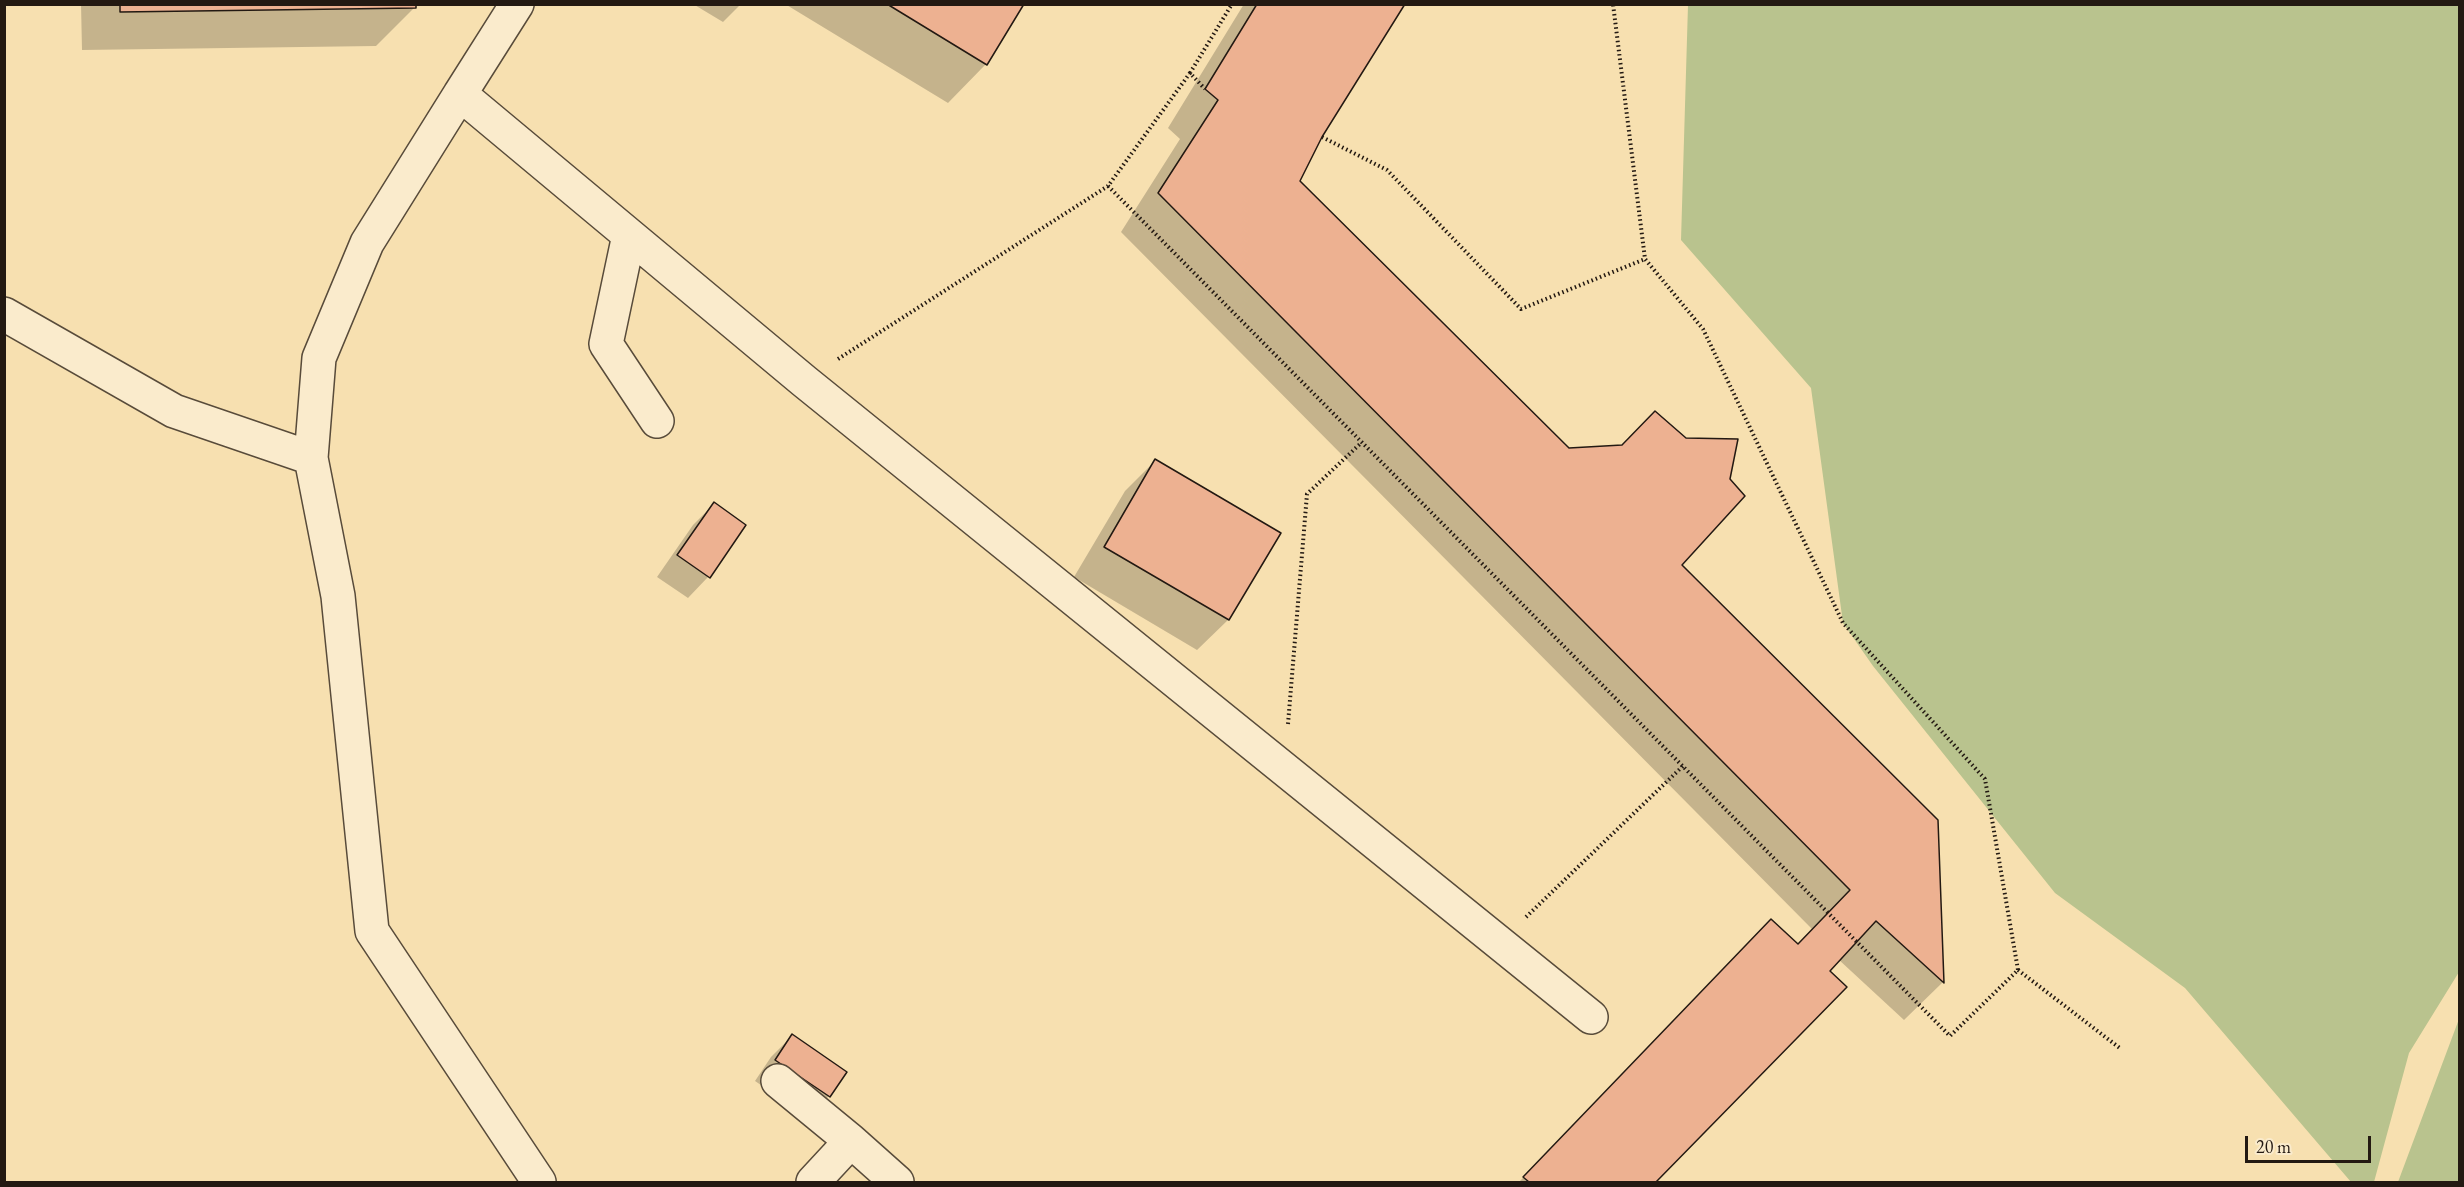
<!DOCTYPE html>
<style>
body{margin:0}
#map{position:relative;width:2464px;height:1187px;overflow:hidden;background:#f7e0b0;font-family:"EB Garamond",serif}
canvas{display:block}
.frame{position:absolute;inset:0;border:6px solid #231912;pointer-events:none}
.scale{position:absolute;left:2245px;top:1136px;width:126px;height:27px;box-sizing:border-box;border:3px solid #231912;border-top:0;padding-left:8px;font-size:18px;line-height:21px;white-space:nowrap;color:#231912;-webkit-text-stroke:4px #faebcc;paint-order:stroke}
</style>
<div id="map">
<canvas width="2464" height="1187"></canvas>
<div class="frame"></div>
<div class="scale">20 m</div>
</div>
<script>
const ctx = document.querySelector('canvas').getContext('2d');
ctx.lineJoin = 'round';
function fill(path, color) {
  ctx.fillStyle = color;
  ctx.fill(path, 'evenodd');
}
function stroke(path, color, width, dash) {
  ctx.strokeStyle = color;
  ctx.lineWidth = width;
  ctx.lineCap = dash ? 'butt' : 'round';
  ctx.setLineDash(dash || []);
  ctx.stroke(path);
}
const green = new Path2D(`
 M1688 5H2459V972L2409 1053 2374 1182H2351L2185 988 2055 893 1873 666 1843 623 1811 388 1681 240Z
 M2459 1019V1182H2398Z`);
const shadow = new Path2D(`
 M81 4H414V8L376 46 82 50Z
 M693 4H741L723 22Z
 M785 4H1022L986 64 948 103Z
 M1244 4H1403L1321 136 1298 181 1936 820 1942 983 1904 1020 1838 959 1827 971 1845 987 1654 1182H1519L1733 959 1797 945 1812 929 1121 232 1180 139 1168 128Z
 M1155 461 1279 533 1228 620 1197 650 1074 577 1125 491Z
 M714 504 744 526 708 577 688 598 657 577 693 525Z
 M792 1036 829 1096 808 1117 755 1081 771 1057Z`);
const building = new Path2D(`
 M120 4H416V8L120 12Z
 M887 4H1024L987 65Z
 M1257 4H1405L1322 137 1300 181 1569 448 1622 445 1655 411 1686 438 1738 439 1730 479 1745 496 1682 565 1938 820 1944 983 1876 921 1830 971 1847 987 1656 1182H1529L1523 1177 1771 919 1798 944 1850 890 1158 193 1218 100 1205 89Z
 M1155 459 1281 533 1229 620 1104 547Z
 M714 502 746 525 710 578 677 555Z
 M792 1034 847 1072 830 1097 775 1060Z`);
const path = new Path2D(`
 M1190 73 1232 4
 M1322 137 1387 170 1521 309 1645 259
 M1108 186 1950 1036 2018 970 1985 779 1843 623 1703 329 1645 259 1613 4
 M838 359 1108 186 1190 73 1205 89
 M1288 724 1307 494 1361 443
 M1526 917 1683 766
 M2018 970 2121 1049`);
const minor = new Path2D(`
 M460 94 517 4
 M629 235 606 344 657 421
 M4 314 174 411 311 458
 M778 1081 851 1141
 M539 1182 372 931 338 596 311 458 319 358 367 243 460 94 804 381 1591 1017
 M813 1182 851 1141 897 1182`);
fill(green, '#b9c38e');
fill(shadow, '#0003');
fill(building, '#edb191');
stroke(building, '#231912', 1.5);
stroke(minor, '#584b3a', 36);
stroke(path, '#231912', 4, [1.5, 3]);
stroke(minor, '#faebcc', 33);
</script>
